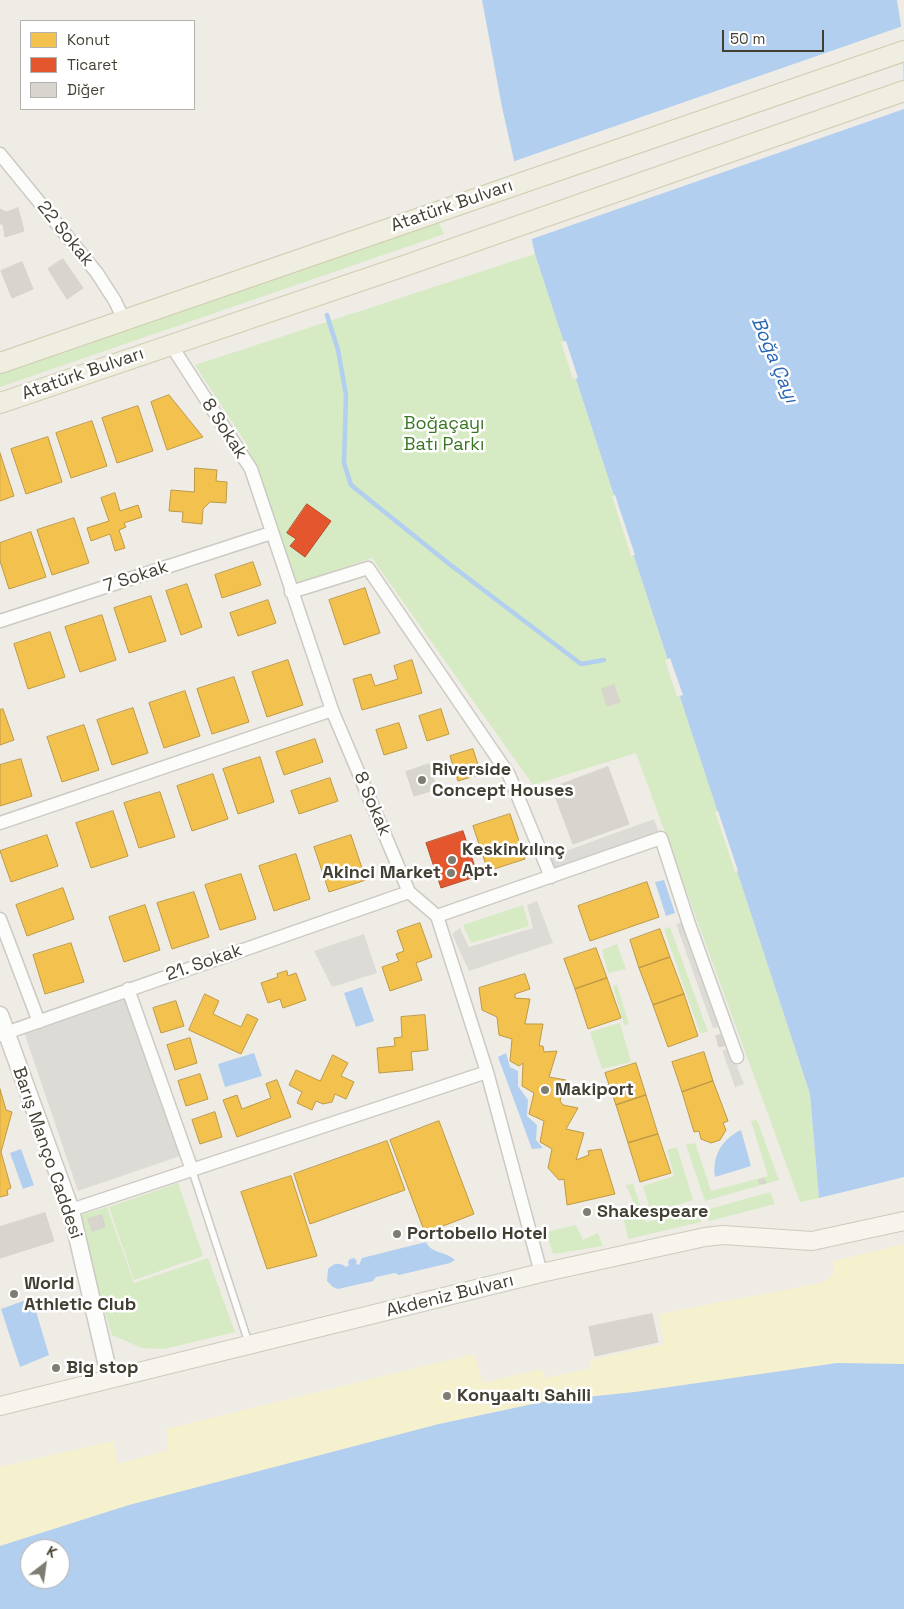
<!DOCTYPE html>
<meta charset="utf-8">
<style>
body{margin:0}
#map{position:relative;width:904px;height:1609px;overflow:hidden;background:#eeece5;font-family:"Space Grotesk",sans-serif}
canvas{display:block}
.legend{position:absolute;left:20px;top:20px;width:175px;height:90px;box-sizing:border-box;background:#fff;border:1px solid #b4b2ad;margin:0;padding:6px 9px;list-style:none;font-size:15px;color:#433f32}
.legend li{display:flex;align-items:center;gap:10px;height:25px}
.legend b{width:25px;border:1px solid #b4b2ad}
.north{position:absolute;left:20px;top:1539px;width:50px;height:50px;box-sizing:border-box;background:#fff;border:1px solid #b4b2ad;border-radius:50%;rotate:30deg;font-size:14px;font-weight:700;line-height:20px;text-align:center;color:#433f32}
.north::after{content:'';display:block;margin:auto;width:18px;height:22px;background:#7f7c71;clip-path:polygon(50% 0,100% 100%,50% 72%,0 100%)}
.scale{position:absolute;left:722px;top:30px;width:102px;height:22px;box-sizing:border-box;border:2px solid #433f32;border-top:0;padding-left:6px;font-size:15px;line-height:18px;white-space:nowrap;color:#433f32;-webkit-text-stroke:4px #fff;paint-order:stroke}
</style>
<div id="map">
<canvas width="904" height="1609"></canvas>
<ul class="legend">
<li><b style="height:14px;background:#f2c14e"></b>Konut</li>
<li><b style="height:14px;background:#e4572e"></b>Ticaret</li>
<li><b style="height:14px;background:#d7d5cd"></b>Diğer</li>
</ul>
<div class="north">K</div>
<div class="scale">50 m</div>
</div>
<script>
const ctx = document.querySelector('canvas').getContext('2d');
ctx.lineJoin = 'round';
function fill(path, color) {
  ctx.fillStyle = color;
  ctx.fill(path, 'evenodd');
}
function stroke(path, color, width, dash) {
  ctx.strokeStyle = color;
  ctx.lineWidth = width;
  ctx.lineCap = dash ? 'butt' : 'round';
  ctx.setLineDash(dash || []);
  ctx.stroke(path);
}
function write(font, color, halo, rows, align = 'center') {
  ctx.font = font + ' "Space Grotesk",sans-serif';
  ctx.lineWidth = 5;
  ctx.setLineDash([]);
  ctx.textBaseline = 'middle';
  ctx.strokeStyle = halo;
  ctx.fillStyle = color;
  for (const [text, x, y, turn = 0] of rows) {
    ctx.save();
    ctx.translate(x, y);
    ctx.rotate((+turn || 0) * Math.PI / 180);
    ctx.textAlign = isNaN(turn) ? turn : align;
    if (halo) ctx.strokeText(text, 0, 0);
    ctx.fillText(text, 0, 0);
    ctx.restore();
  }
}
const green = new Path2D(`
 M438 220 444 234 0 387V371Z
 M535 254 810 1094 819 1198 800 1202 636 753 533 785 372 558 297 583 246 443 195 365Z
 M523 905 529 926 471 943 463 925Z
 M670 927 708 1032 700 1033 664 929Z
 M617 944 626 969 608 973 602 950Z
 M617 985 629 1024 624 1025 613 986Z
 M620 1023 631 1062 602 1069 590 1032Z
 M757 1120 779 1180 705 1201 686 1145 695 1143 711 1191 768 1176 751 1121Z
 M677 1147 693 1200 651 1213 643 1186 674 1176 667 1150Z
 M178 1183 203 1256 134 1280 109 1207Z
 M633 1184 646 1222 697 1211 701 1222 628 1239 624 1220 639 1216 626 1185Z
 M770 1192 775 1204 709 1221 706 1210Z
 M107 1207 134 1283 208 1258 235 1332 164 1349 142 1348 112 1335 100 1295 81 1215Z
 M576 1225 583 1240 598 1233 603 1246 553 1254 546 1232Z`);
const sand = new Path2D(`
 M904 1244V1364L837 1363 635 1392 547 1401 439 1424 129 1505 0 1546V1467L113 1441 118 1464 168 1450 166 1429 474 1354 483 1383 541 1369 546 1378 591 1368 589 1360 664 1344 658 1314 821 1283C832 1278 836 1273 834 1261Z`);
const parking = new Path2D(`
 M654 819 661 838 551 877 544 859Z
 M537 901 553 943 469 971 452 934 460 928 469 947 533 928 527 905Z
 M685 921 722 1027 713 1028 676 924Z
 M364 934 377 973 332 987 314 951Z
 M126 998 180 1156 78 1191 24 1032Z
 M730 1049 744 1084 735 1087 722 1050Z`);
const water = new Path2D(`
 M482 0H897L904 44V1178L819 1198 810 1094 535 254 502 107Z
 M664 880 675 913 666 916 655 882Z
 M362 987 374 1021 356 1027 344 993Z
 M254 1053 262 1076 225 1087 218 1064Z
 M506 1053 510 1067 518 1071V1086L528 1100 527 1116 537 1125 536 1140 543 1148 532 1149 498 1057Z
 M741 1130 751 1166 715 1177C712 1156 722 1139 741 1130Z
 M21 1149 34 1185 23 1189 10 1153Z
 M426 1242C431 1254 446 1251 455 1260L450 1263 399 1275 395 1273 376 1277 373 1281 338 1289 333 1287 327 1281 328 1269C334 1263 339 1262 346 1267L349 1265 348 1262 350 1259 354 1258 357 1261 356 1264 359 1265 362 1258Z
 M32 1298 49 1355 20 1367 1 1309Z
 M837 1363 904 1364V1609H0V1546L129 1505 439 1424 547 1401 635 1392ZM30 1549H60V1579H30Z`);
const pier = new Path2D(`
 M903 26 904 109 529 240 512 162Z
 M566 341 578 378 573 379 561 342Z
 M615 495 635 555 631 556 612 496Z
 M670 658 683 695 677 697 665 660Z
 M718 811 738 871 735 872 715 812Z
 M904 1177V1180L819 1201 816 1199Z`);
const homes = new Path2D(`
 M169 395 203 437 167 450 151 402Z
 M138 406 153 451 117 463 102 418Z
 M92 421 107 466 71 478 56 433Z
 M48 437 62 482 26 494 11 449Z
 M0 453 14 496 0 501Z
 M195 468 217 470 216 481 227 482 226 503 210 502 203 509 202 524 182 522 183 512 169 511 171 490 194 492Z
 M115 493 120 511 138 505 142 517 124 523 126 527 119 530 125 548 115 551 110 534 91 541 87 528 109 521 101 498Z
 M74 518 89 563 52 575 37 530Z
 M31 532 46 577 9 589 0 561V543Z
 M253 562 261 585 222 598 215 575Z
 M187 584 202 627 181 635 166 591Z
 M365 588 380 633 344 645 329 600Z
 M151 596 166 641 129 653 114 608Z
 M268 600 276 623 238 636 230 613Z
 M102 615 116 660 80 672 65 627Z
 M50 632 65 677 28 689 14 644Z
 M288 660 303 705 267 717 252 672Z
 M412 660 422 693 362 710 353 679 371 674 375 686 398 679 394 666Z
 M234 677 249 722 212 734 197 689Z
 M185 691 200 736 164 748 149 703Z
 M133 708 148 753 112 765 97 720Z
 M3 709 14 740 0 745V710Z
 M441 709 449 734 427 741 419 716Z
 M399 723 407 748 384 755 376 730Z
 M84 725 99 770 62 782 47 737Z
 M315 739 323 762 284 775 276 752Z
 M473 749 481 774 458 781 450 756Z
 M260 757 274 802 238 814 223 769Z
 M21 759 32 796 0 806V765Z
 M213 774 228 819 192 831 177 786Z
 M330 778 338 801 299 814 291 791Z
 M160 792 175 837 139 848 124 803Z
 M113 811 128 856 91 868 76 823Z
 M510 814 525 859 488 871 473 826Z
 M47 835 58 866 11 882 0 851Z
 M351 835 366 880 329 892 314 847Z
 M296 854 310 899 274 911 259 866Z
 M241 874 256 919 220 930 205 885Z
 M647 882 659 917 590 941 578 906Z
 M63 888 74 919 27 936 16 905Z
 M194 892 209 937 172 949 157 903Z
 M145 905 160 950 124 962 109 917Z
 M420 923 432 957 416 963 422 980 390 991 382 967 399 961 396 954 404 951 397 931Z
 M660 929 670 957 639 968 630 940Z
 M71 943 84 982 45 994 33 955Z
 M596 948 607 978 575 989 564 959Z
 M670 957 684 994 653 1005 639 968Z
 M287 971 288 976 296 973 306 1000 283 1008 280 999 268 1003 261 983 278 977 277 974Z
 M525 974 530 989 515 994V998L530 999 525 1024H543L539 1046H543L544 1052 557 1051 549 1077 566 1080 560 1101 563 1105 578 1108 566 1129 584 1133 576 1160 589 1155 588 1151 601 1149 615 1194 567 1205 564 1179 559 1180 548 1168 552 1149 540 1142 544 1121 529 1114 534 1093 522 1086 523 1063 519 1066 510 1061 512 1039 499 1035 497 1017 482 1010 479 988Z
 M607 978 621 1018 588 1029 575 989Z
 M205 994 219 1001 213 1014 241 1027 247 1014 258 1019 241 1054 189 1030Z
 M684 994 698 1036 668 1047 653 1005Z
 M176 1001 184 1026 161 1033 153 1008Z
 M425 1015 428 1050 411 1052 413 1070 379 1073 377 1048 395 1046 394 1038 402 1037 401 1017Z
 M190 1038 197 1063 175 1070 167 1045Z
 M704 1052 713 1081 682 1092 672 1062Z
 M333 1055 348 1063 341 1076 354 1082 346 1099 335 1094 332 1102 323 1104 316 1101 312 1110 297 1103 302 1092 289 1085 296 1070 320 1081Z
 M636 1063 646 1095 616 1105 605 1073Z
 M200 1074 208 1099 186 1106 178 1081Z
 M277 1080 291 1117 237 1137 223 1100 237 1095 242 1109 271 1098 266 1084Z
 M713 1081 728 1121 723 1123 726 1130 720 1140 711 1143 701 1139 699 1131 694 1132 682 1092Z
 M0 1089 6 1110 12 1112 1 1152 11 1188 7 1190 8 1195 0 1197Z
 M646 1095 658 1134 628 1143 616 1105Z
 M215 1112 222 1137 200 1144 192 1120Z
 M439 1121 474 1214 425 1233 390 1140Z
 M658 1134 671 1173 640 1182 628 1143Z
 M387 1141 405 1190 310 1224 294 1174Z
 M291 1176 317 1256 267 1269 241 1192Z`);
const shops = new Path2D(`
 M307 504 331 521 305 557 290 546 296 539 287 533Z
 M463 831 478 876 441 888 426 843Z`);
const stream = new Path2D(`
 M327 315 338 350 346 395 344 463 351 485 448 563 581 664 604 660`);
const building = new Path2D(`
 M18 208 24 231 5 237 3 224H0V209L6 212Z
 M63 259 83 288 67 299 48 269Z
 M22 262 33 289 12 298 1 271Z
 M614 685 620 702 607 706 602 689Z
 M429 764 437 789 414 796 406 772Z
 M608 767 629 824 573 844 552 788Z
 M724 1034 728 1045 719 1047 716 1036Z
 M764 1179 766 1183 760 1184 759 1180Z
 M45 1213 54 1241 0 1258V1227Z
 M102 1215 105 1227 92 1231 88 1219Z
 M652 1314 658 1342 595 1356 589 1327Z`);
const service = new Path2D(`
 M192 1170 249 1344`);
const minor = new Path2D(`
 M0 154 97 273 115 301 124 320
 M171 345 251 469 332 710 409 892 437 916 487 1072 541 1273
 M291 592 368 568 509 775 551 877
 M0 621 271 533
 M0 823 332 710
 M437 916 661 838 689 924 737 1057
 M0 919 39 1022
 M128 989 192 1170
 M0 1035 409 892
 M71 1210 487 1072`);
const tertiary = new Path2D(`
 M0 1015 71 1210 110 1379`);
const secondary = new Path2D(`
 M0 1406 541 1273 705 1237 723 1235 812 1241 904 1221`);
const primary = new Path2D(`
 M0 363 904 51
 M0 403 404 266 904 91`);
const markers = [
 [422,780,5,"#7f7c71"],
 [452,860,5,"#7f7c71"],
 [451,873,5,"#7f7c71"],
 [545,1090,5,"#7f7c71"],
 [587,1212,5,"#7f7c71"],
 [397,1234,5,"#7f7c71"],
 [14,1294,5,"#7f7c71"],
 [56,1368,5,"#7f7c71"],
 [447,1396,5,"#7f7c71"]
];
const streetNames = [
 ["Atatürk Bulvarı",452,206,-19],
 ["22 Sokak",65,234,51],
 ["Atatürk Bulvarı",83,374,-19],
 ["8 Sokak",224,429,57],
 ["7 Sokak",136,577,-18],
 ["8 Sokak",372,804,67],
 ["21. Sokak",204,963,-19],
 ["Barış Manço Caddesi",47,1153,71],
 ["Akdeniz Bulvarı",450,1296,-14]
];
const parkNames = [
 ["Boğaçayı",444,424],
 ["Batı Parkı",444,445]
];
const poiNames = [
 ["Riverside",432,770],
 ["Concept Houses",432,791],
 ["Keskinkılınç",462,850],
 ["Apt.",462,871],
 ["Akinci Market",441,873,"right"],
 ["Makiport",555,1090],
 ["Shakespeare",597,1212],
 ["Portobello Hotel",407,1234],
 ["World",24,1284],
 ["Athletic Club",24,1305],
 ["Big stop",66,1368],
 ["Konyaaltı Sahili",457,1396]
];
const waterNames = [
 ["Boğa Çayı",774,360,67]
];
fill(green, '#d6eac3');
fill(sand, '#f5f0cd');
fill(parking, '#dddbd6');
fill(water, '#b2cfef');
fill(pier, '#eeece5');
fill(homes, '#f2c14e');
stroke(homes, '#be9a46', 1);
fill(shops, '#e4572e');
stroke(shops, '#b4502f', 1);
stroke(stream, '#b2cfef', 4.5);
fill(building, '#d7d5cd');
stroke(building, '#d6d3cb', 1);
stroke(service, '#cccac3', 9);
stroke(minor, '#cccac3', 15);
stroke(tertiary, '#cccac3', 19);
stroke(secondary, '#cdcabc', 20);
stroke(primary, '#d1ccb1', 22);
stroke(service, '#fcfcfb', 6);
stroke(minor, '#fcfcfb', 12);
stroke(tertiary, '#fcfcfb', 16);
stroke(secondary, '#f6f4ec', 18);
stroke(primary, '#f0eee1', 20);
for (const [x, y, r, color] of markers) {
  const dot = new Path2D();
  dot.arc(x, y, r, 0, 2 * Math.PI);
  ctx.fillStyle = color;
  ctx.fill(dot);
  stroke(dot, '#fff', 2);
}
write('18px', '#433f32', '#fff', streetNames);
write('18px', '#397624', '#fff', parkNames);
write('bold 18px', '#433f32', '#fff', poiNames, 'left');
write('italic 19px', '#2866b2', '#fff', waterNames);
</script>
